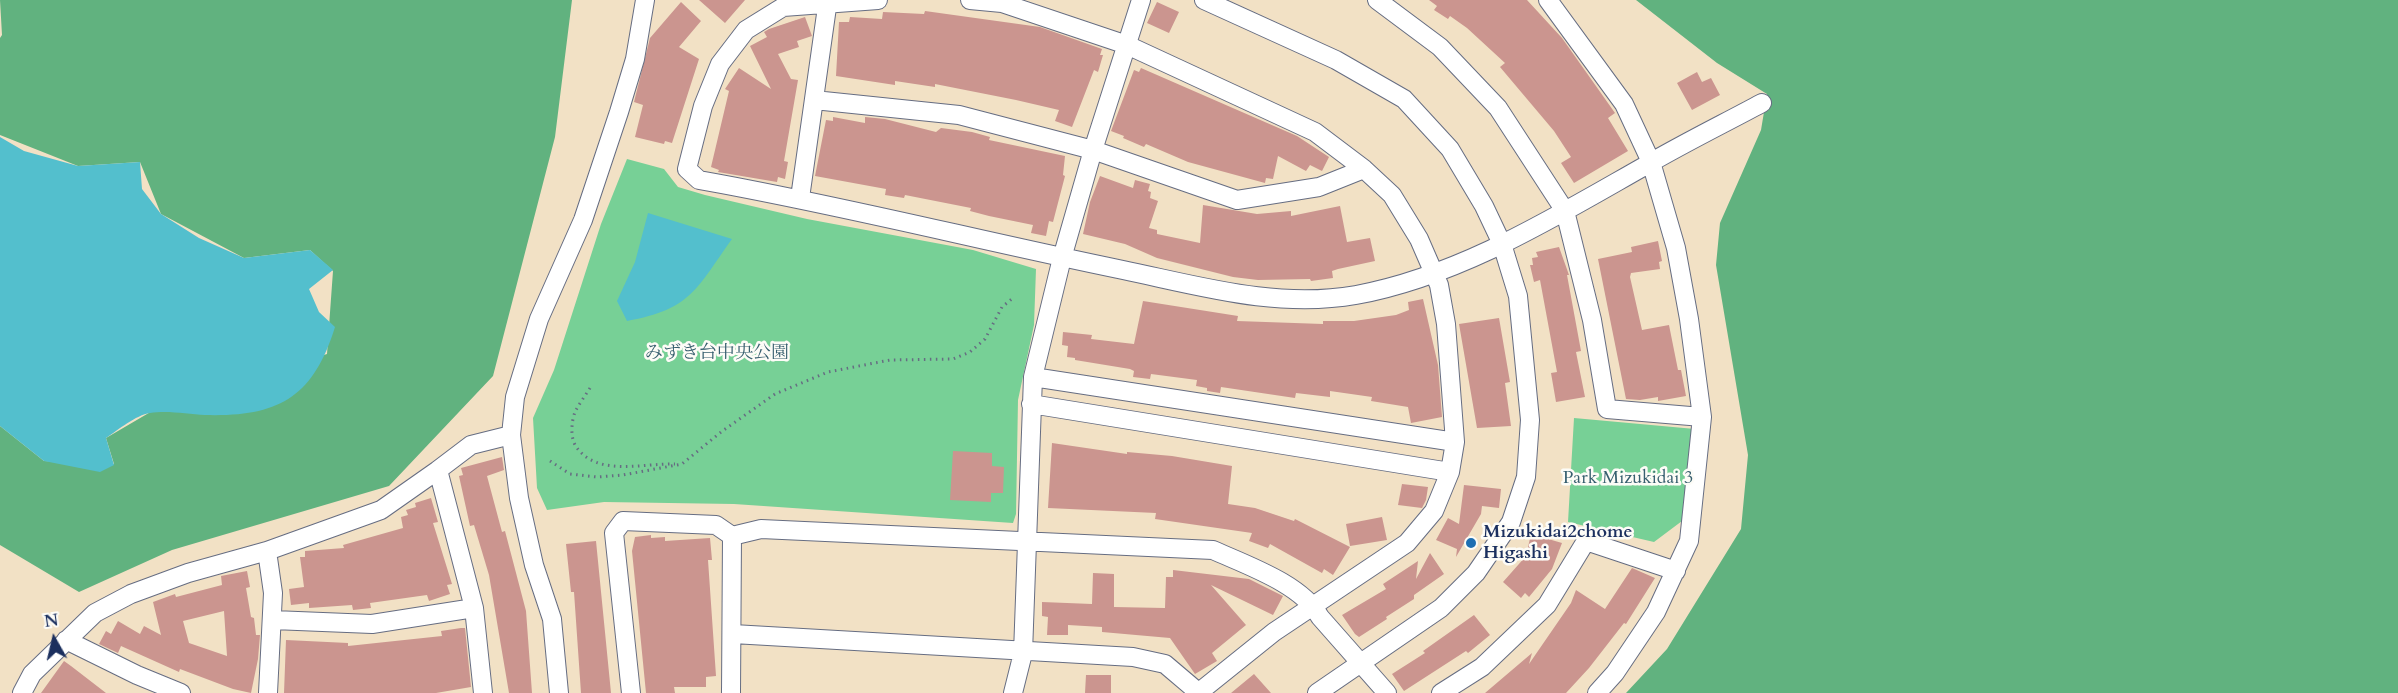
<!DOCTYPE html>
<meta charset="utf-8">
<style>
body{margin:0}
#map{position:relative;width:2398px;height:693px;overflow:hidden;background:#f2e1c5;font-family:Cardo,serif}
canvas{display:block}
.north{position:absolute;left:24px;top:609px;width:60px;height:60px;-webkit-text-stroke:4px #fdfcf7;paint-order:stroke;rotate:352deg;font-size:16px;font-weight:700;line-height:24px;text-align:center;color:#1b2f5e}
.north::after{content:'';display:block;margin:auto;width:21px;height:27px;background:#1b2f5e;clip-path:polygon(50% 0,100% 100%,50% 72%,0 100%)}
</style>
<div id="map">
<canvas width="2398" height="693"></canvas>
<div class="north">N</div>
</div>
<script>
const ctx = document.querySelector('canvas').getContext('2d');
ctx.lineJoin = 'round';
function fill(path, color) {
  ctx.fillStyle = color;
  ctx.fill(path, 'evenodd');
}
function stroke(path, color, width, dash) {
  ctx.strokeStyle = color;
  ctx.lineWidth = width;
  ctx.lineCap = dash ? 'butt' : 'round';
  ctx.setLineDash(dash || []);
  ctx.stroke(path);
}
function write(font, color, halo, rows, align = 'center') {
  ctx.font = font + ' Cardo,"Noto Serif JP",serif';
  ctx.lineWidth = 5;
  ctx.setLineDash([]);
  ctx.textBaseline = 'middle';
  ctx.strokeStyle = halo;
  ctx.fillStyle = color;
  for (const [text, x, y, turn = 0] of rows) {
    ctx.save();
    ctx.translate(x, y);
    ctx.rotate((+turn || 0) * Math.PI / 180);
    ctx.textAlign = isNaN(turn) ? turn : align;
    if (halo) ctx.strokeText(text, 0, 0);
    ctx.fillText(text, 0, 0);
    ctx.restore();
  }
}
const green = new Path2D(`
 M627 159 664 169 678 187 705 195 807 219 973 250 1036 269 1034 325 1018 400 1016 514 1013 523 734 504 604 502 547 510 537 488 533 418 554 370 601 224Z
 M1574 418 1695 429 1682 521 1654 542 1568 522Z`);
const forest = new Path2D(`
 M0 0H572L555 137 493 376 389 486 172 550 79 592 0 545V426L44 461 114 464 106 438 159 407 327 354 333 271 310 250 244 258 161 214 140 162 78 166 0 135V38L2 35Z
 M1636 0H2398V693H1626L1667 649 1741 529 1748 455 1716 265 1720 223 1761 130 1767 94 1717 63Z`);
const water = new Path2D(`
 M0 137 24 151 78 166 140 162 142 189 161 214 199 238 244 258 310 250 333 270 309 289 319 312 335 327C313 398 278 417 205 415 188 414 167 410 150 413 136 415 118 430 106 438L114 465 100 472 44 461 0 426Z
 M648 213 732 239C696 289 692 309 627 321L617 301 635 262Z`);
const building = new Path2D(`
 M699 0H745L725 23Z
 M1429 0H1527L1562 38 1615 113 1608 118 1628 151 1574 183 1561 163 1571 157 1554 131 1500 67 1505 63 1467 28 1450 16 1448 19 1434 10 1437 6Z
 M681 2 701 21 679 47 699 59 672 143 665 141 664 144 635 137 643 105 634 102 650 38Z
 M1157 2 1179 12 1169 33 1147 23Z
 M925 11 1040 27 1102 49 1100 55H1103L1098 72 1094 70 1072 127 1055 121 1059 110 1016 100 935 84V87L895 81V85L836 76 839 22H849L850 17 882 19 883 12 924 14Z
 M805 17 812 36 797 41 799 47 778 54 791 79 798 80 784 161 788 162 785 179 778 177 777 182 718 172 719 170 711 167 729 91 725 89 739 68 771 89 750 46 767 37 764 32 769 29Z
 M1141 68 1297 136 1329 157 1322 171 1310 165 1306 171 1278 156 1273 179 1266 178 1265 183 1188 162 1146 144 1144 147 1123 138 1124 136 1111 131 1134 70 1139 72Z
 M1697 72 1702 82 1711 78 1720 95 1692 110 1677 83Z
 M833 117 865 123V117L885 119 936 132 941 128 972 132 990 137 989 140 1065 156 1063 175 1065 176 1053 222 1049 221 1046 236 1031 233 1033 225 989 216 970 211 971 208 905 195 904 198 885 195 886 189 815 176 826 120 833 121Z
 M1100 176 1133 188 1135 180 1150 184 1148 191 1151 192 1150 198 1158 201 1149 228 1157 230V234L1200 243 1203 205 1257 214 1291 211V216L1340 206 1347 242 1370 238 1375 261 1338 269 1332 271 1333 278 1311 281 1310 279 1258 280 1233 277 1157 258 1125 244 1083 234 1090 202Z
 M1658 241 1662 261 1659 262 1660 269 1631 273 1630 277 1642 330 1669 325 1678 370H1681L1686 396 1658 401V397L1640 400 1626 399 1598 259 1632 252 1631 247Z
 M1559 247 1569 275H1567L1581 351 1576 352 1585 397 1556 402 1551 373 1557 372 1540 280 1534 282 1530 265H1533L1532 258 1538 257 1536 252Z
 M1423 299 1438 365 1442 417 1411 423 1408 407 1371 401 1372 397 1330 391V397L1296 393 1295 398 1221 387 1220 393 1207 391V388L1196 386 1197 380 1151 374 1150 379 1133 377 1134 371 1130 369 1075 360V358L1067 357 1068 346 1062 345 1063 332 1092 335 1091 339 1134 344 1143 301 1238 316 1237 321 1323 324V321H1354L1396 315 1409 310 1408 302Z
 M1499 318 1510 382 1505 383 1511 426 1477 428 1459 324Z
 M1052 443 1127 454V452L1172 456 1232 466 1228 504 1255 508 1294 521 1295 519 1350 547 1333 575 1324 569 1322 573 1270 544 1268 548 1249 541 1252 533 1155 519 1156 513 1048 508Z
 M953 451 992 453V466L1004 467 1003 493H991V502L950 500Z
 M502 457 504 470 487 476 502 532 505 531 526 611 532 693H509L489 575 474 525 470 526 459 476 463 475 461 468Z
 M1402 484 1428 487 1426 500 1422 508 1398 505Z
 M1464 485 1501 489 1499 508 1482 506 1481 514 1456 557 1457 549 1436 540 1448 518 1459 524Z
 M431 498 438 522 433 523 452 584 447 585 450 594 429 601 427 595 370 603 371 608 353 610 352 605 309 608V603L291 605 289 589 304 587 300 557H305V551L344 548 343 545 403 528 401 517 408 515 406 510 416 507 415 503Z
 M1382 517 1387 540 1350 546 1346 524Z
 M1531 534 1562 543 1552 569 1529 597 1525 593 1521 598 1503 582 1526 556Z
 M651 535V538L665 537V541L710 538 712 560H708L716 676 706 677V687H674L675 693H646L632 551 635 537Z
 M596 541 611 693H581L574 592H571L566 544Z
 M1430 553 1444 574 1414 595V599L1386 617 1387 619 1359 637 1355 634 1342 615 1386 589 1383 584 1418 561 1416 579Z
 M1632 568 1655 578 1626 624 1624 623 1589 668 1566 693H1485L1532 653 1529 664 1571 603 1576 590 1605 609Z
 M1173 570 1249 579 1283 596 1273 615 1211 585 1246 625 1212 653 1217 661 1195 674 1170 638 1102 632V627L1068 625V635H1047L1048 617 1042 616V602L1092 604 1093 573 1114 574V607L1165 608 1166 577H1173Z
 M247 571 250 587 246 588 251 617 254 618 256 635H260L258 659 251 693 233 689 180 669 179 672 121 646 118 653 99 644 106 631 111 634 118 621 140 634 144 626 161 635 153 602 175 594 176 597 222 585 221 576ZM224 611 227 656 189 643 183 621Z
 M1474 615 1490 635 1468 653 1466 651 1404 691 1392 674 1425 653 1423 651Z
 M461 628H465L471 687 436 693H284L286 640 348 643V646L442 636 441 631Z
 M64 661 71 666 106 693H41Z
 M1254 674 1271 693H1231Z
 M1086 675H1111V693H1085Z`);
const path = new Path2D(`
 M590 388C585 396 579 404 575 412 571 423 570 439 577 448 599 477 643 463 675 464
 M550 461 570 474 597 477 623 475 682 464 721 432 775 394 828 372 890 360 953 359 970 352 985 339 1002 307 1013 298`);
const minor = new Path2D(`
 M878 0 783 7 746 30 720 64 703 106 687 169 699 180C841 205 981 241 1123 270 1200 286 1277 309 1356 295 1459 276 1553 218 1643 167 1682 144 1723 124 1762 103
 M970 0 1002 3 1127 45 1315 132 1364 169 1392 195 1419 239 1439 285 1446 324 1455 442 1450 472 1434 511 1407 543 1274 632 1198 693
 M1204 0 1336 60 1404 99 1450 149 1484 206 1502 244 1518 296 1530 420 1526 477 1511 522 1476 573 1441 608 1317 693
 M1377 0 1440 47 1498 108 1565 211 1592 320 1607 409 1702 417
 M1548 0 1624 104 1651 162 1676 248 1689 319 1702 417 1689 541 1656 612 1615 673 1597 693
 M814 100 959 115 1093 150 1237 200 1319 187 1364 169
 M800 198 828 0
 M1033 377 1455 442
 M1031 404 1450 472
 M267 551 381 510 438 470
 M273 620 372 624 474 608
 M733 634 1133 657 1165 664 1198 692
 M66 640 137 675 181 693
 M22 693 32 674 95 613 131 594 188 573 267 551 273 593 268 693
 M483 693 474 608 438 470 471 445 511 435
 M559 693 552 619 534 565 519 498 511 435 515 397 539 319 583 220 619 112 635 59 645 0
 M631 693 614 533 623 521 716 525 732 536 761 529 1213 550C1246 565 1302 584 1320 617L1387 693
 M731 693 732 536
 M1013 693 1023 653 1033 377 1062 258 1093 150 1141 0
 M1441 693 1482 667 1547 605 1586 541 1676 571`);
const markers = [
 [1471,543,6,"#1f6fb2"]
];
const parkNames = [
 ["みずき台中央公園",717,354],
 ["Park Mizukidai 3",1628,479]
];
const poiNames = [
 ["Mizukidai2chome",1483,533],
 ["Higashi",1483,554]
];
fill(green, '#77d096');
fill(forest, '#61b27f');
fill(water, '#53bfcd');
fill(building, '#cb958f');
stroke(minor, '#666d82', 20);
stroke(path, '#666d82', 3, [1.5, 4.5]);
stroke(minor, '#fff', 18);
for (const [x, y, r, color] of markers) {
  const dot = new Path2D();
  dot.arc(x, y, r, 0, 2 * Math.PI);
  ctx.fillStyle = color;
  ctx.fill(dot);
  stroke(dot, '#fdfcf7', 2);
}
write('18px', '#375f6f', '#fdfcf7', parkNames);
write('bold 18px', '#1b2f5e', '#fdfcf7', poiNames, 'left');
</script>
